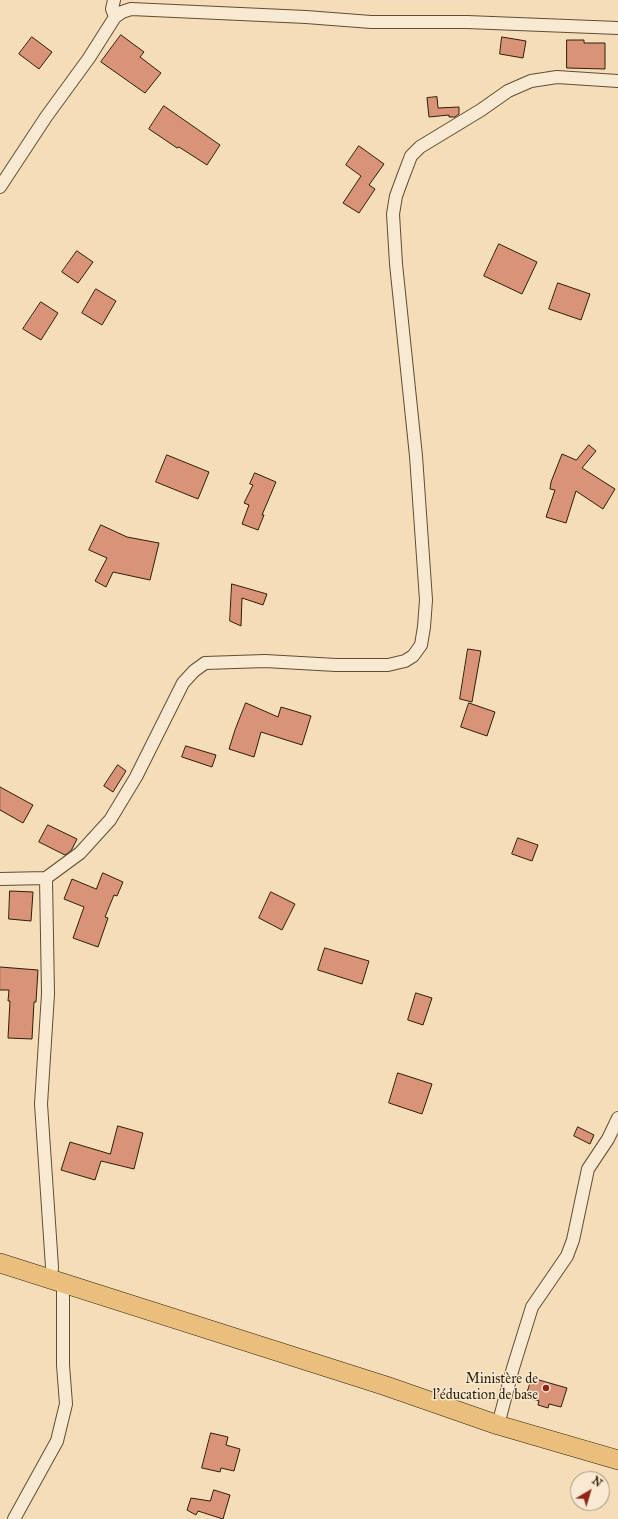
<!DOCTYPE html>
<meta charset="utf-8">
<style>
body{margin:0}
#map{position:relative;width:618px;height:1519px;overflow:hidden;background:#f5ddb9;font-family:"IM FELL Great Primer",serif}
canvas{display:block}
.north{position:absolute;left:570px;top:1471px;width:40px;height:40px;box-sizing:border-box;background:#f8e9d2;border:1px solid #a89880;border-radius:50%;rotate:38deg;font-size:11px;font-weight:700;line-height:16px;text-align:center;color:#2f1e06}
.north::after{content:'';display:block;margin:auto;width:14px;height:18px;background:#8f2418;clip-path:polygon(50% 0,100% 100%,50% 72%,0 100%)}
</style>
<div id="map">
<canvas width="618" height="1519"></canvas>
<div class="north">N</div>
</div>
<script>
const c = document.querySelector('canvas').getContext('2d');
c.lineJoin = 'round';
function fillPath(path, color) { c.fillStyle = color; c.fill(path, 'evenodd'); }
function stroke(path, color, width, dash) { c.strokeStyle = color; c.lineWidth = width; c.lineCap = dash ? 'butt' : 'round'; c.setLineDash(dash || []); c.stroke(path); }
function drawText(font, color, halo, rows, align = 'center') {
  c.font = font + ' "IM FELL Great Primer",serif'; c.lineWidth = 3; c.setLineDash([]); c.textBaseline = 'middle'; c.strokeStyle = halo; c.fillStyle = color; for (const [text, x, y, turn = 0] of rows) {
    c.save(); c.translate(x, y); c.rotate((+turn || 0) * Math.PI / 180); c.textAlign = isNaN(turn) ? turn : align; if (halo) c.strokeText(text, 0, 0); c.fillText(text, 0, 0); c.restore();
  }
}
const building = new Path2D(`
 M121 35 144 52 140 57 161 73 145 93 101 62Z
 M32 37 52 52 39 69 19 54Z
 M502 37 526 41 523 58 500 54Z
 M567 40H584V43H605V69L567 68Z
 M437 97 438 108 459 107V114L455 117H449V115L429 117 427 98Z
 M164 106 220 145 207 165 179 147 177 148 149 129Z
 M359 146 384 164 369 185 375 189 359 213 343 203 361 176 346 165Z
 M499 244 537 262 522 294 484 276Z
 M77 251 93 262 78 283 62 272Z
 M558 283 590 294 581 320 549 309Z
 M96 289 116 301 102 325 82 313Z
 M41 302 58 313 41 340 23 329Z
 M589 445 596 451 582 468 615 489 603 509 576 491 566 523 546 517 555 490 550 489 551 482 562 454 576 460Z
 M167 455 209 472 198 499 156 482Z
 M255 473 276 482 262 515H264L258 530 242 524 249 505 244 503 253 485 250 484Z
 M101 525 127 537 159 543 150 580 113 572 106 587 95 581 107 558 89 550Z
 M232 584 267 594 263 605 242 598 241 626 230 621Z
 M468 649 481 651 472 702 460 699Z
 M246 703 278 717 281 707 311 716 302 745 261 732 254 757 229 749 235 730Z
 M469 703 495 712 487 736 461 727Z
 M186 746 216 755 212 767 182 757Z
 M118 765 126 771 113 792 104 786Z
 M0 787 33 805 23 823 0 810Z
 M48 825 77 839 71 851 65 855 39 842Z
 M518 838 538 845 532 861 512 854Z
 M103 873 123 882 117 896 114 895 105 917 108 918 98 947 73 938 84 907 64 899 72 879 96 889Z
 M10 891 33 892 31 921 9 919Z
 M271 892 295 904 282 930 259 918Z
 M325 948 369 961 362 984 318 970Z
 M0 967 38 970 36 1002H34L32 1039 8 1038 10 1001H8L9 990H0Z
 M416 993 432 998 423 1025 408 1020Z
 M398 1073 432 1084 422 1114 389 1103Z
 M118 1126 143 1133 134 1169 101 1161 95 1180 61 1170 70 1142 110 1154Z
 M578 1127 594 1135 590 1144 574 1136Z
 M532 1378 567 1388 561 1407 549 1404 548 1408 538 1405 539 1401 526 1397Z
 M211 1433 228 1437 226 1445 240 1449 234 1471 221 1468 220 1472 202 1468Z
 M214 1490 230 1495 223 1519 198 1511 196 1515 187 1510 191 1498 210 1501Z`);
const minor = new Path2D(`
 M114 0 112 9 115 17
 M0 187 46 117 89 58 115 17 122 12 131 9 306 17 371 22H467L618 28
 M46 878 48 994 41 1104 52 1267 51 1279
 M0 879 46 878 80 853 110 820 136 777 183 683 194 671 205 663 265 661 336 665H388L405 661 413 656 421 645 424 627 426 600 416 456 396 264 393 214 396 196 403 177 411 156 420 147 481 110 508 91 531 81 557 77 618 81
 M498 1425 513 1368 532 1307 567 1256 573 1240 588 1169 608 1139 618 1118
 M14 1519 57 1441 66 1404 63 1365V1284`);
const primary = new Path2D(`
 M0 1263 386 1386 498 1425 618 1460`);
const markers = [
 [546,1388,4,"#8f2418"]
];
const poiNames = [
 ["Ministère de",538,1380],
 ["l'éducation de base",538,1396]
];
fillPath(building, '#d89379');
stroke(building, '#2f1e06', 1);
stroke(minor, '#604e33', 14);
stroke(primary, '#2f1e06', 20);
stroke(minor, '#f8e9d2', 12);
stroke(primary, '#eabe7c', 19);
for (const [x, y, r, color] of markers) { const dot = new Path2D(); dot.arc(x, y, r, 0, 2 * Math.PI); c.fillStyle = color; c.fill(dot); stroke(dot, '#f8e9d2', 1.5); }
drawText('14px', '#2f1e06', '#f8e9d2', poiNames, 'right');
</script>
